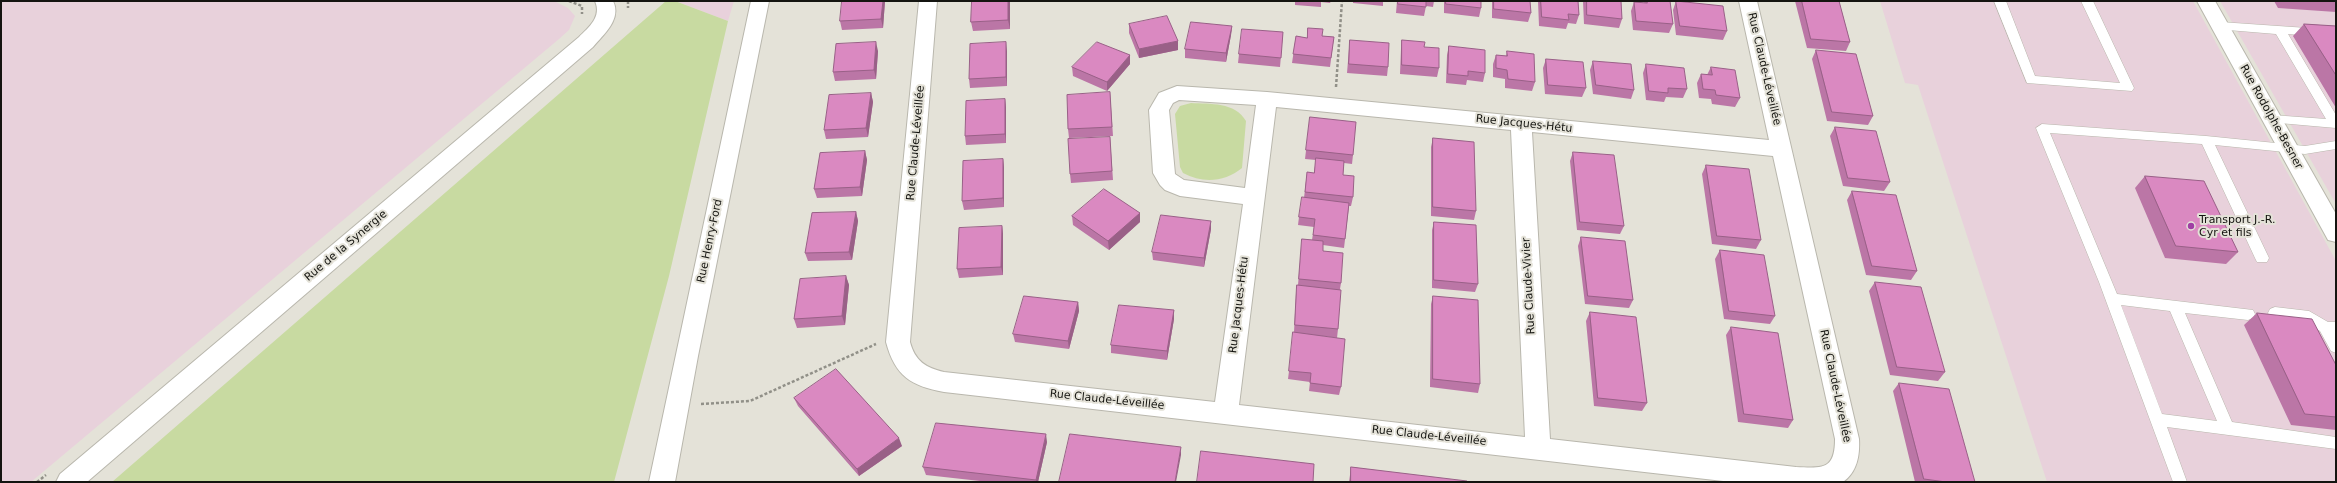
<!DOCTYPE html>
<meta charset="utf-8">
<style>
body{margin:0}
#map{position:relative;width:2337px;height:483px;overflow:hidden;background:#e4e2d8;font-family:"DejaVu Sans",sans-serif}
canvas{display:block}
.frame{position:absolute;inset:0;border:2px solid #141410;pointer-events:none}
</style>
<div id="map">
<canvas width="2337" height="483"></canvas>
<div class="frame"></div>
</div>
<script>
const c = document.querySelector('canvas').getContext('2d');
c.lineJoin = 'round';
function fillPath(path, color) { c.fillStyle = color; c.fill(path, 'evenodd'); }
function stroke(path, color, width, dash) { c.strokeStyle = color; c.lineWidth = width; c.lineCap = dash ? 'butt' : 'round'; c.setLineDash(dash || []); c.stroke(path); }
function drawText(font, color, halo, rows, align = 'center') {
  c.font = font + ' "DejaVu Sans",sans-serif'; c.lineWidth = 4; c.setLineDash([]); c.textBaseline = 'middle'; c.strokeStyle = halo; c.fillStyle = color; for (const [text, x, y, turn = 0] of rows) {
    c.save(); c.translate(x, y); c.rotate((+turn || 0) * Math.PI / 180); c.textAlign = isNaN(turn) ? turn : align; if (halo) c.strokeText(text, 0, 0); c.fillText(text, 0, 0); c.restore();
  }
}
const industrial = new Path2D(`
 M1 1H554L568 8 575 16 569 30 559 39 31 482H1Z
 M675 1H734L728 21Z
 M1880 1H2193L2336 261V482H2047L1918 85 1905 83Z
 M2220 1H2336V204Z`);
const green = new Path2D(`
 M666 1H675L728 21 669 276 614 482H112Z
 M1191 103C1210 104 1235 102 1246 121L1242 168C1225 182 1203 184 1183 173L1180 167 1175 114 1180 106Z`);
const path = new Path2D(`
 M569 1 582 6V14
 M628 1V8
 M1336 87 1342 1
 M701 404 750 401 876 344
 M37 482 46 475`);
const service = new Path2D(`
 M1994 1H2006L2035 76 2120 83 2081 1H2093L2134 88 2132 91 2027 83Z
 M2220 22 2336 30V38L2288 34 2336 115V128L2268 122 2266 119 2268 116 2272 115 2326 119 2276 34 2216 29 2214 26Z
 M2042 124 2206 136 2305 146 2336 141V149L2305 154 2215 145 2269 258 2267 262H2257L2255 258 2202 144 2050 133 2117 294 2253 310 2255 314 2253 318 2248 320 2185 313 2232 422 2336 437V449L2167 427 2187 482H2173L2099 282 2036 128ZM2121 305 2170 311 2217 421 2162 414Z
 M2275 307 2309 311 2328 322H2336V353L2331 351 2320 331 2306 322 2270 317 2268 313 2270 309Z`);
const minor = new Path2D(`
 M595 1H613C622 19 604 34 593 47L87 482H56L60 474 579 37C589 27 602 17 595 1Z
 M919 1H937L910 342C915 361 926 368 944 372L1215 402 1243 204 1180 196 1165 190 1160 185 1153 173 1149 110 1159 93 1177 86 1267 92 1769 140 1739 1H1757L1859 439C1860 456 1857 472 1843 482H1732L944 392C911 386 895 376 886 342ZM1179 100 1256 105 1245 188 1184 180 1175 174 1169 110 1173 103ZM1276 107 1511 130 1525 437 1239 405ZM1532 132 1773 156 1835 439C1835 470 1823 468 1796 467L1550 439Z
 M2197 1H2215L2336 214V242L2328 240Z`);
const tertiary = new Path2D(`
 M751 1H769L698 356 675 482H649Z`);
const wall = new Path2D(`
 M885 1 883 28 842 30 840 21Z
 M972 1H1010V29L973 31 971 22Z
 M1295 1H1331L1330 3 1321 2V7L1295 5Z
 M1353 1H1383V6L1353 3Z
 M1397 1H1434L1433 7 1426 6 1424 16 1396 13Z
 M1444 1H1481V8L1479 17 1444 13Z
 M1492 1H1530L1531 13 1528 22 1492 18Z
 M1538 1H1578L1579 15 1576 24 1568 23 1566 29 1539 26Z
 M1583 1H1621L1622 19 1619 28 1584 24Z
 M1645 1H1670L1673 24 1669 33 1633 30 1631 11 1634 2 1644 3Z
 M1676 1 1727 31 1723 40 1676 35 1673 10Z
 M1795 1H1839L1850 42 1846 51 1807 48Z
 M2274 1H2336V12L2278 8Z
 M1129 24 1178 41V50L1139 58 1129 33Z
 M2304 24 2336 26V108L2293 36Z
 M1232 26 1231 35 1226 62 1185 58V49Z
 M1283 32 1280 67 1238 63 1239 54Z
 M1296 36 1307 38 1322 36 1334 37 1330 67 1292 63Z
 M1350 40 1388 67 1387 76 1347 73 1349 49Z
 M1402 40 1424 47 1439 68 1437 77 1400 74 1401 49Z
 M1449 46 1485 73 1483 82 1467 80 1466 85 1446 83 1447 55Z
 M1816 50 1873 116 1868 125 1827 121 1812 59Z
 M878 51 876 79 835 81 833 72Z
 M1007 51V86L970 88 969 79Z
 M1507 51 1535 82 1532 91 1505 88V79L1493 77V64L1496 55 1506 56Z
 M1130 55V64L1107 91 1073 76 1072 67Z
 M1546 59 1586 88 1582 97 1545 94 1543 68Z
 M1593 61 1634 90 1631 99 1593 94 1590 70Z
 M1646 64 1687 89 1683 98 1666 97 1664 102 1646 100 1643 73Z
 M1711 67 1740 98 1735 107 1712 104 1711 99 1699 98 1697 83 1701 74 1707 75Z
 M1110 92 1113 136 1069 138 1068 129Z
 M871 93 873 102 868 137 826 139 824 130Z
 M1005 99 1006 108V143L966 145 965 136Z
 M1310 117 1353 155 1352 164 1344 163 1343 175 1353 197 1351 206H1349L1344 248 1323 245V251L1341 283 1340 289 1338 329 1337 338 1323 336 1341 387 1339 395 1309 391 1310 382 1288 379 1294 332 1296 294 1297 285H1298L1302 239 1312 240 1314 227 1298 225 1299 217 1304 198 1307 172 1314 173 1316 160 1305 159Z
 M1835 127 1890 182 1884 191 1843 186 1830 136Z
 M1110 137 1113 180 1071 183 1070 174Z
 M1433 138 1476 211 1474 220 1431 216V147Z
 M865 151 867 160 862 196 817 198 814 189Z
 M1573 152 1624 226 1620 234 1577 230 1570 161Z
 M1003 159 1004 168V207L964 210 962 201Z
 M1706 165 1761 240 1756 249 1712 244 1702 174Z
 M2145 176 2238 252 2226 264 2165 258 2135 188Z
 M1852 191 1917 271 1911 280 1866 275 1847 200Z
 M856 212 858 221 852 260 808 261 805 253Z
 M1140 213V222L1109 250 1073 225 1072 216Z
 M1211 221V229L1204 267 1153 260 1152 252Z
 M1434 222 1478 284 1475 292 1432 288V230Z
 M1002 226 1003 234V275L959 278 957 269Z
 M1581 237 1633 300 1629 308 1585 304 1578 246Z
 M1720 250 1775 316 1770 324 1724 319 1715 259Z
 M846 276 849 285 845 325 797 328 794 319Z
 M1875 282 1945 372 1938 381 1890 375 1869 291Z
 M1433 296 1480 384 1478 393 1430 387 1431 304Z
 M1078 302 1079 311 1069 349 1015 342 1013 334Z
 M1174 310V319L1167 360 1111 353V345Z
 M1590 312 1647 403 1642 411 1594 406 1586 321Z
 M2257 313 2336 365V430L2291 425 2244 325Z
 M1731 327 1793 420 1788 428 1738 422 1726 335Z
 M1899 383 1975 482H1915L1893 391Z
 M794 398 902 446 859 476 798 406Z
 M1047 442 1038 482H989L926 475 923 467Z
 M1351 467 1467 482H1349L1350 475Z`);
const shadedWall = new Path2D(`
 M883 1H885L883 28 881 19Z
 M1008 1H1010V29L1008 20Z
 M1232 26 1231 35 1226 62V53Z
 M1178 41V50L1139 58V49Z
 M876 42 878 51 876 79 874 70Z
 M1006 42 1007 51V86L1006 77Z
 M1130 55V64L1107 91V82Z
 M871 93 873 102 868 137 866 128Z
 M1005 99 1006 108V143L1005 134Z
 M865 151 867 160 862 196 860 187Z
 M1003 159 1004 168V207L1003 198Z
 M856 212 858 221 852 260 849 252Z
 M1140 213V222L1109 250 1108 241Z
 M1211 221V229L1204 267V258Z
 M1002 226 1003 234V275L1001 267Z
 M846 276 849 285 845 325 842 316Z
 M1078 302 1079 311 1069 349 1068 341Z
 M1174 310V319L1167 360V351Z
 M1046 434 1047 442 1038 482H1036V480Z
 M899 438 902 446 859 476 857 469Z
 M1181 447V455L1176 482H1175Z`);
const building = new Path2D(`
 M842 1H883L881 19 840 21Z
 M972 1H1008V20L971 22Z
 M1398 1H1426V7L1398 4Z
 M1446 1H1481V8L1446 4Z
 M1494 1H1530L1531 13 1494 9Z
 M1541 1H1578L1579 15 1568 14 1569 20 1542 17Z
 M1587 1H1621L1622 19 1587 15Z
 M1647 1H1670L1673 24 1636 21 1634 2 1647 3Z
 M1676 1 1723 6 1727 31 1680 26Z
 M1802 1H1839L1850 42 1811 39Z
 M1167 16 1178 41 1139 49 1129 24Z
 M1191 22 1232 26 1226 53 1185 49Z
 M2304 24 2336 26V75Z
 M1308 28 1323 29 1322 36 1334 37 1331 58 1293 54 1296 36 1307 38Z
 M1242 29 1283 32 1281 58 1239 54Z
 M1350 40 1389 43 1388 67 1349 64Z
 M1402 40 1425 42 1424 47 1439 48V68L1402 65Z
 M876 42 874 70 833 72 836 44Z
 M1006 42V77L969 79 970 44Z
 M1097 42 1130 55 1107 82 1072 67Z
 M1449 46 1485 50V73L1468 71V76L1448 74Z
 M1816 50 1856 54 1873 116 1832 112Z
 M1507 51 1534 54 1535 82 1508 79 1507 70 1496 68V55L1507 56Z
 M1546 59 1583 62 1586 88 1548 85Z
 M1593 61 1631 64 1634 90 1596 85Z
 M1646 64 1684 68 1687 89 1668 88V93L1649 91Z
 M1711 67 1735 70 1740 98 1716 95 1715 90 1703 89 1701 74 1712 75Z
 M1110 92 1112 127 1068 129 1067 95Z
 M871 93 866 128 824 130 829 95Z
 M1005 99V134L965 136 966 101Z
 M1310 117 1356 122 1353 155 1306 150Z
 M1835 127 1876 131 1890 182 1848 178Z
 M1110 137 1112 171 1070 174 1068 139Z
 M1433 138 1474 142 1476 211 1433 207Z
 M865 151 860 187 814 189 820 153Z
 M1573 152 1614 155 1624 226 1580 222Z
 M1316 158 1344 161 1343 175 1354 176 1353 197 1305 192 1307 172 1314 173Z
 M1003 159V198L962 201 963 161Z
 M1706 165 1749 169 1761 240 1717 236Z
 M2145 176 2204 181 2238 252 2176 246Z
 M1104 189 1140 213 1108 241 1072 216Z
 M1852 191 1896 195 1917 271 1872 266Z
 M1302 197 1349 203 1345 239 1313 235 1315 219 1299 217Z
 M856 212 849 252 805 253 812 213Z
 M1161 215 1211 221 1204 258 1152 252Z
 M1434 222 1476 225 1478 284 1434 280Z
 M1002 226 1001 267 957 269 959 228Z
 M1581 237 1625 241 1633 300 1588 296Z
 M1302 239 1323 241V251L1343 253 1341 283 1299 279Z
 M1720 250 1764 255 1775 316 1729 311Z
 M846 276 842 316 794 319 800 279Z
 M1875 282 1921 287 1945 372 1897 367Z
 M1297 285 1341 290 1338 329 1295 325Z
 M1024 296 1078 302 1068 341 1013 334Z
 M1433 296 1478 300 1480 384 1433 379Z
 M1119 305 1174 310 1167 351 1111 345Z
 M1590 312 1636 317 1647 403 1598 398Z
 M2257 313 2312 319 2336 365V417L2305 414Z
 M1731 327 1778 333 1793 420 1744 414Z
 M1293 332 1345 339 1341 387 1310 383 1311 373 1289 371Z
 M836 369 899 438 857 469 794 398Z
 M1899 383 1949 389 1975 482H1946L1924 479Z
 M936 423 1046 434 1036 480 923 467Z
 M1070 434 1181 447 1175 482H1059Z
 M1201 451 1314 464 1313 482H1197Z
 M1351 467 1467 481V482H1351Z`);
const markers = [
 [2191,226,4,"#a03ea4"]
];
const streetNames = [
 ["Rue Claude-Léveillée",1764,69,77],
 ["Rue Rodolphe-Besner",2271,117,61],
 ["Rue Jacques-Hétu",1524,124,6],
 ["Rue Claude-Léveillée",916,143,-85],
 ["Rue Henry-Ford",710,241,-78],
 ["Rue de la Synergie",346,246,-40],
 ["Rue Claude-Vivier",1529,286,-93],
 ["Rue Jacques-Hétu",1239,305,-83],
 ["Rue Claude-Léveillée",1835,386,78],
 ["Rue Claude-Léveillée",1107,400,6],
 ["Rue Claude-Léveillée",1429,436,6]
];
const poiNames = [
 ["Transport J.-R.",2199,220],
 ["Cyr et fils",2199,233]
];
fillPath(industrial, '#e8d1db');
fillPath(green, '#c8daa1');
stroke(service, '#b9b7ad', 1);
stroke(minor, '#b9b7ad', 2);
stroke(tertiary, '#b9b7ad', 2);
stroke(path, '#919088', 2.5, [3, 2]);
fillPath(service, '#fff');
fillPath(minor, '#fff');
fillPath(tertiary, '#fff');
fillPath(wall, '#bb76a6');
fillPath(shadedWall, '#996087');
fillPath(building, '#da89c1');
stroke(building, '#996087', 1);
for (const [x, y, r, color] of markers) { const dot = new Path2D(); dot.arc(x, y, r, 0, 2 * Math.PI); c.fillStyle = color; c.fill(dot); stroke(dot, '#e4e2d8', 1.5); }
drawText('11px', '#141410', '#e4e2d8', streetNames);
drawText('11px', '#141410', '#e4e2d8', poiNames, 'left');
</script>
